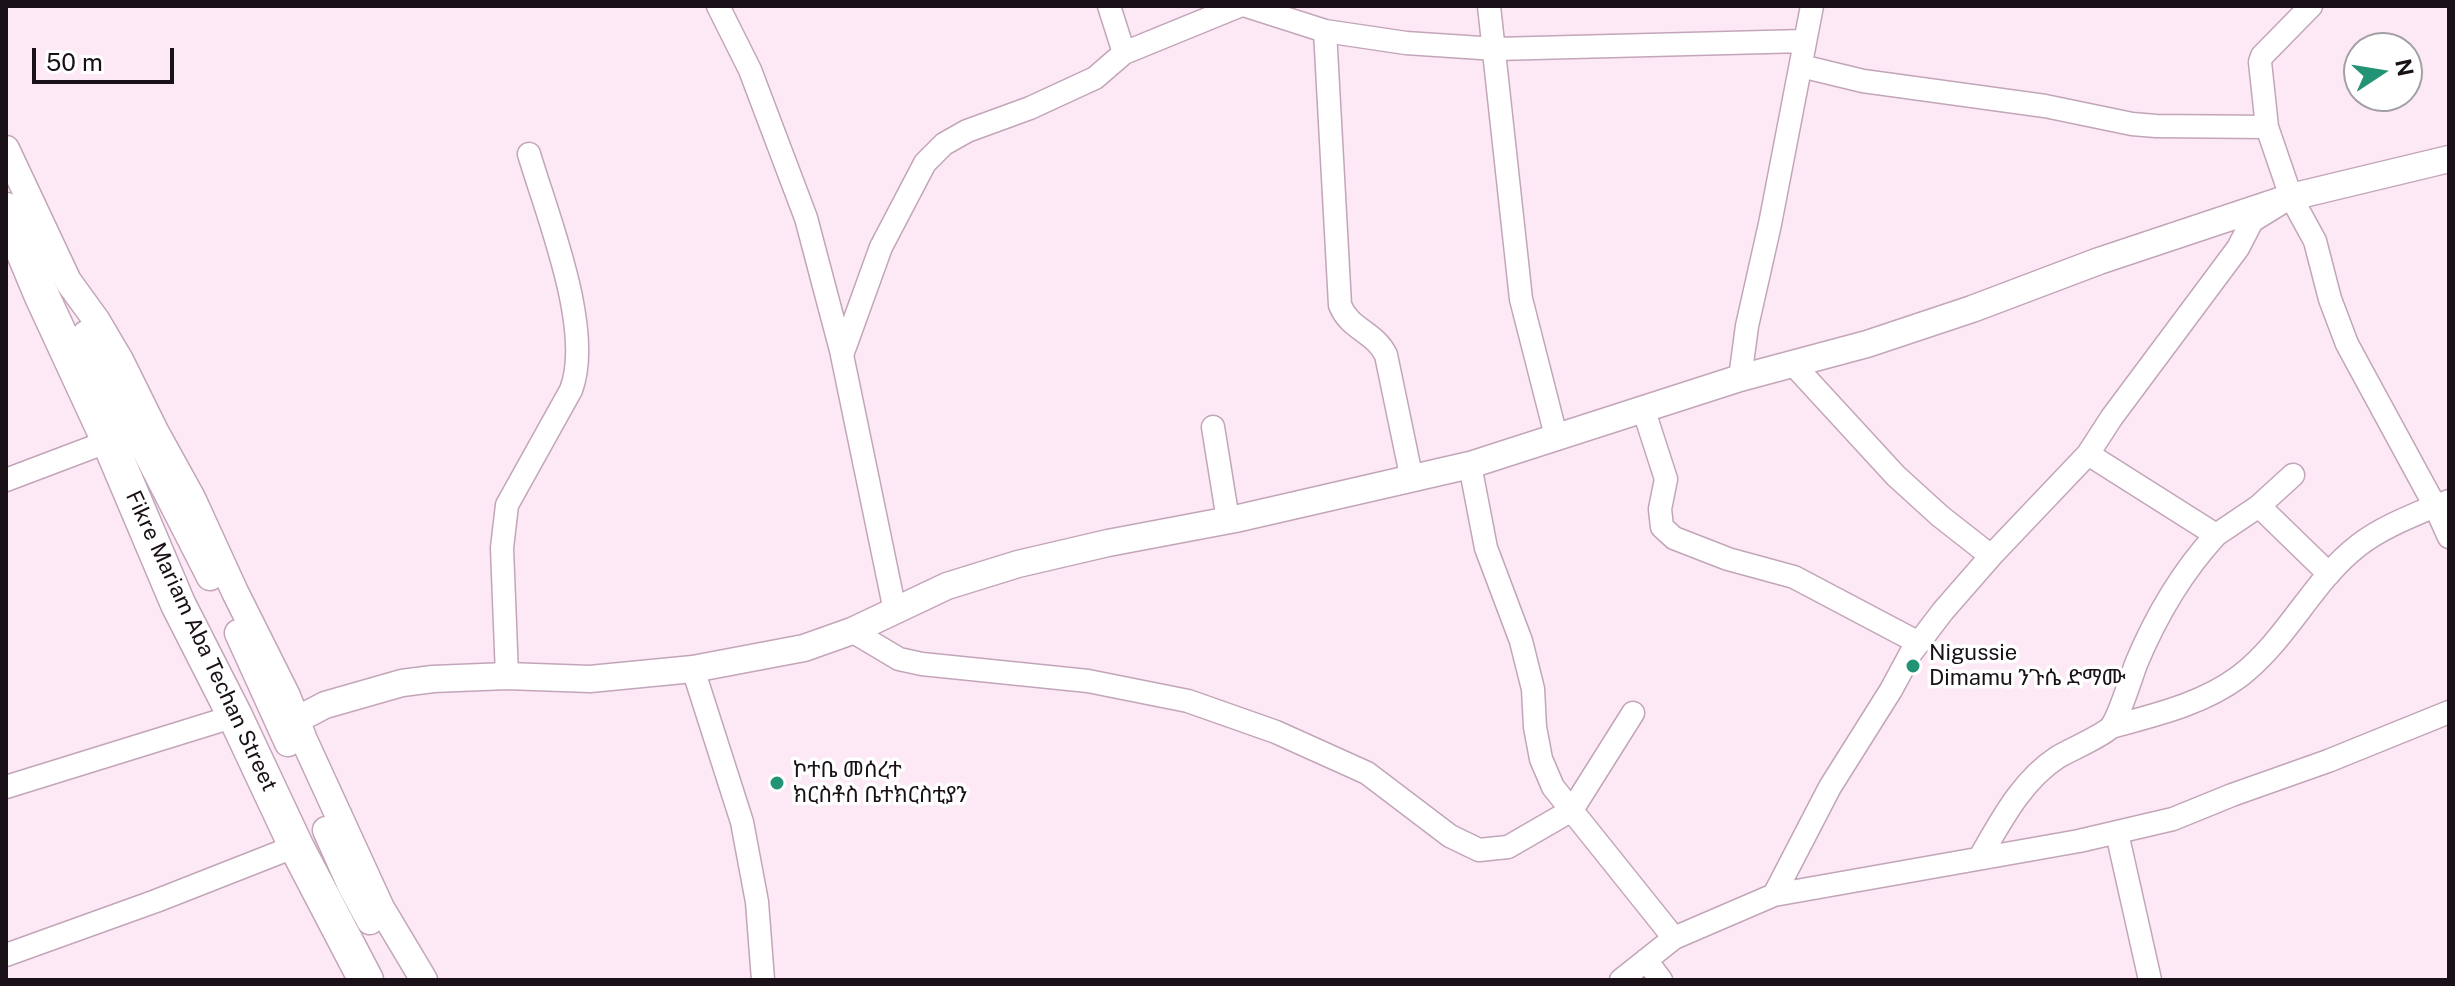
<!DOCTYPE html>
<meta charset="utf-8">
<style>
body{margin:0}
#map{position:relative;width:2455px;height:986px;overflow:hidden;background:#fce9f5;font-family:"Public Sans",sans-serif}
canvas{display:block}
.frame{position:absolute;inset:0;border:8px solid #1a1017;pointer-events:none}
.north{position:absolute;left:2343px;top:32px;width:80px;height:80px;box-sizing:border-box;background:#fff;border:2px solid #a39fa2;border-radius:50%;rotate:78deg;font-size:22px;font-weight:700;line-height:32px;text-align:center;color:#1a1017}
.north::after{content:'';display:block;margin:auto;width:28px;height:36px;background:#239375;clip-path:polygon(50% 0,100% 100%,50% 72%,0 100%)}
.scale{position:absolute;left:32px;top:48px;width:142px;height:36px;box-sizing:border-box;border:4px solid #1a1017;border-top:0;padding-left:10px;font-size:24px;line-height:28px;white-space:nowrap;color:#1a1017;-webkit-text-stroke:6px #fff;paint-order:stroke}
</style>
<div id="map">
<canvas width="2455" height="986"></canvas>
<div class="frame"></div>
<div class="north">N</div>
<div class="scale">50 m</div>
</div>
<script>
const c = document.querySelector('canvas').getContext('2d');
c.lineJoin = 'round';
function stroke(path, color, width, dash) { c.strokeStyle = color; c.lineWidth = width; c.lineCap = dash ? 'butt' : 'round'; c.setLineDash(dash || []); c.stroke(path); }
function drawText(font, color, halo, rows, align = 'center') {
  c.font = font + ' "Public Sans","Noto Sans Ethiopic",sans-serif'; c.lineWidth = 7; c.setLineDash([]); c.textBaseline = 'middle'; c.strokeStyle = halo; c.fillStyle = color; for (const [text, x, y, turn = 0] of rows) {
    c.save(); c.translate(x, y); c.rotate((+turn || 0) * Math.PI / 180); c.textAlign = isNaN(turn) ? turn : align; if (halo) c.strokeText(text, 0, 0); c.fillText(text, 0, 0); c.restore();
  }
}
const minor = new Path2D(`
 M718 6 750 70 806 218 842 354
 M1247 6 1325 31 1406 43 1496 49 1804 41
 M1489 6 1521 299 1556 436
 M1325 31 1340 305C1349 329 1375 332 1386 355L1412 480
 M1124 53 1239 6
 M2267 127 2260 62 2262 56 2311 6
 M1792 363 1896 476 1940 516 1991 556
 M1740 378 1747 326 1770 224 1812 6
 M1643 408 1666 479 1660 509 1662 527 1674 538 1728 559 1794 577 1919 643
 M1213 427 1228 520
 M2088 454 2216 535 2259 506
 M1470 465 1486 548 1521 641 1533 689 1535 727 1541 759 1553 787 1674 938
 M2293 475 2259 506 2329 574
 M6 480 109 441
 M2449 501 2435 506 2449 537
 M895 611 842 355 881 247 925 163 944 144 967 131 1030 108 1095 78 1124 53 1109 6
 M852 631 899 659 922 664 1088 681 1188 701 1276 732 1367 773 1450 836 1479 850 1508 847 1572 810 1633 713
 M693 669 742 822 757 902 763 980
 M507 676 502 548 507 505 571 390C594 330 547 215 529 154
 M2111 727C2155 715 2203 704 2240 676 2288 639 2312 581 2359 545 2381 528 2409 517 2435 506L2347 344 2330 299 2315 241 2291 197
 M6 787 235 716
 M2117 833 2150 980
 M1980 857C2001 821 2022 780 2058 757 2070 750 2104 735 2111 727 2119 717 2131 678 2136 664 2156 616 2181 573 2216 535
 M1774 895 1830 787 1891 690 1911 653 1943 611 1991 556 2088 454 2112 417 2238 248 2252 221 2291 197 2267 127 2156 126 2132 124 2045 106 1863 81 1801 66
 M6 955 156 901 296 846
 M1646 960 1661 980
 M1621 980 1674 938 1774 895 2079 841 2173 819 2232 795 2328 761 2449 712`);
const tertiary = new Path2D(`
 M6 149 68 281 97 321 120 360 155 431 192 498 235 592 287 696 304 740 381 908 424 980
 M86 334 210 577
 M238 633 288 743
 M281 728 325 705 402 683 433 679 507 676 590 679 693 669 804 648 852 631 947 586 1018 564 1108 543 1235 519 1470 465 1740 378 1867 344 1972 309 2099 261 2291 197 2449 159
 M326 830 351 886 370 921`);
const primary = new Path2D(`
 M6 210 41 294 109 441 178 604 235 716 296 846 366 980`);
const markers = [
 [1913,666,8,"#239375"],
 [777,783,8,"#239375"]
];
const streetNames = [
 ["Fikre Mariam Aba Techan Street",201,641,65]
];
const poiNames = [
 ["Nigussie",1929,653],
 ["Dimamu ንጉሴ ድማሙ",1929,678],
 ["ኮተቤ መሰረተ",793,770],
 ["ክርስቶስ ቤተክርስቲያን",793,795]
];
stroke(minor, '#c3a5b9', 25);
stroke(tertiary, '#c3a5b9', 29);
stroke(primary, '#c3a5b9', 37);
stroke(minor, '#fff', 22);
stroke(tertiary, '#fff', 26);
stroke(primary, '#fff', 34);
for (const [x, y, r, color] of markers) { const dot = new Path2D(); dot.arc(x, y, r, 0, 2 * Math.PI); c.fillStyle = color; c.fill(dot); stroke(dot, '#fff', 3); }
drawText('22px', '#1a1017', '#fff', streetNames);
drawText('22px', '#1a1017', '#fff', poiNames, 'left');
</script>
